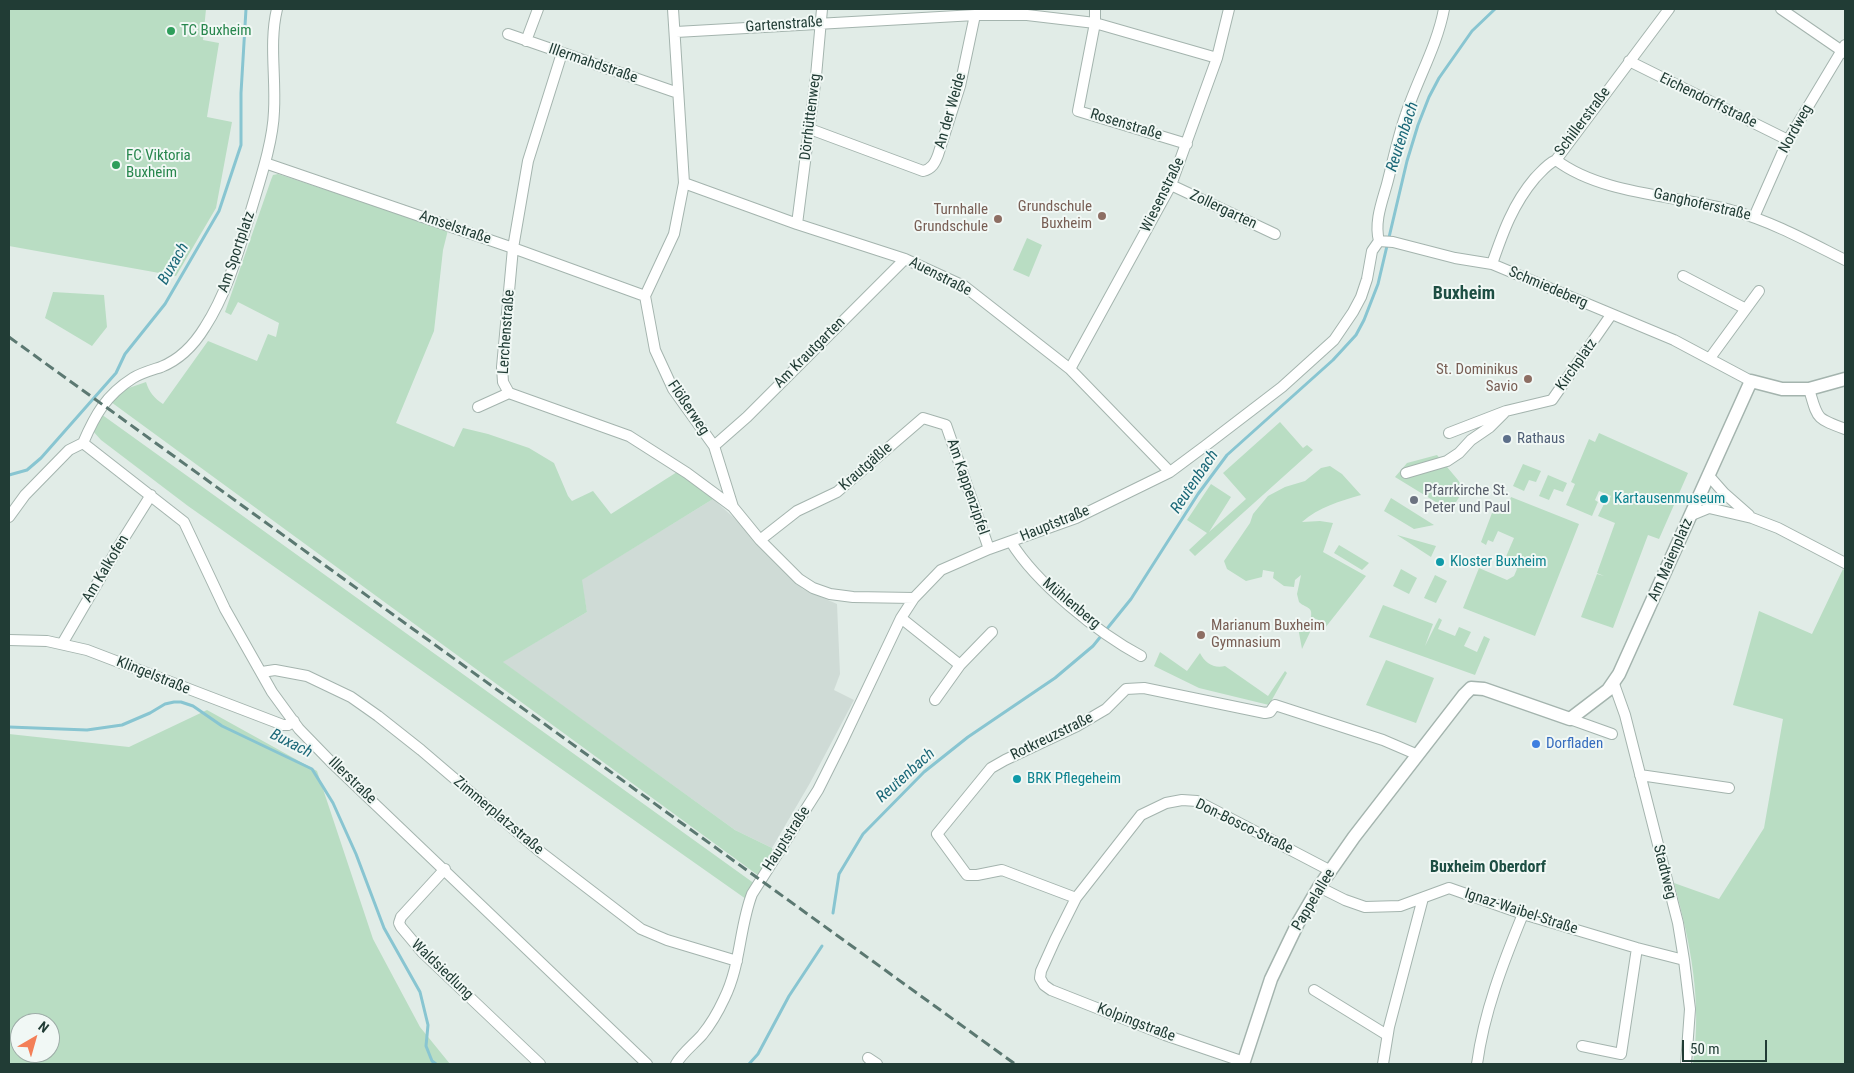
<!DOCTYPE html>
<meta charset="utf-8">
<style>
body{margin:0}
#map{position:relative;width:1854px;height:1073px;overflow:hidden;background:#e1ece7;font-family:"Roboto Condensed",sans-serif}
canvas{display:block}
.frame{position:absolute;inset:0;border:10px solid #213c35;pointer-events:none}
.north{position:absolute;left:10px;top:1013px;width:50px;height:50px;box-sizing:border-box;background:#f1f8f5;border:1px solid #9eada8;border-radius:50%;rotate:38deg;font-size:14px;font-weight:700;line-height:20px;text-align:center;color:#213c35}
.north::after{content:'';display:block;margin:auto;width:18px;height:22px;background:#f37f57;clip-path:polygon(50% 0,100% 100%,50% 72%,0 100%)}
.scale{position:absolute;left:1682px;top:1040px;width:85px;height:22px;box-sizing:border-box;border:2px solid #213c35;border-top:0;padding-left:6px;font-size:15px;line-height:18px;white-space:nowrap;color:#213c35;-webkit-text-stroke:4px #f1f8f5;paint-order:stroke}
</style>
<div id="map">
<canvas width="1854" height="1073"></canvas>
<div class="frame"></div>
<div class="north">N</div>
<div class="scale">50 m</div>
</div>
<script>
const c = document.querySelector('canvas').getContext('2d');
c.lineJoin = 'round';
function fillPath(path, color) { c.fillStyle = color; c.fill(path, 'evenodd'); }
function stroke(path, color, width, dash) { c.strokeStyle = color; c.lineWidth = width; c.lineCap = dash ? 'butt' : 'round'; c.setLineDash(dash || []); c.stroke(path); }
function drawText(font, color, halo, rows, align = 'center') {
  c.font = font + ' "Roboto Condensed",sans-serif'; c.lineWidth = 4; c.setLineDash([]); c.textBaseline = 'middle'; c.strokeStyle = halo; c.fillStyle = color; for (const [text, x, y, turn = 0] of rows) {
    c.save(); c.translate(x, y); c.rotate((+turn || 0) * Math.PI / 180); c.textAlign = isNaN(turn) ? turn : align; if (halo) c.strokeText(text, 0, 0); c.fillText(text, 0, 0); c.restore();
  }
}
const built = new Path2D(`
 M713 499 742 525 759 547 803 589 837 604 840 674 834 690 854 700 810 783 772 848 735 830 502 662 587 612 581 580Z`);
const green = new Path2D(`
 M9 9H206L203 40 219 43 207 117 232 122 216 208 176 276 9 246Z
 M278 174 448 230 443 250 434 331 396 423 454 447 463 428 488 434 529 448 554 463 568 496 572 501 593 491 611 514 677 472 713 499 582 580 587 612 503 662 735 830 772 848 773 852 759 876 111 402 123 390 146 382C149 392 154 398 163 404L208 341 257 361 268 334 276 337 279 323 238 302 231 315 225 312 271 180 273 175Z
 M1027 238 1042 245 1029 277 1013 270Z
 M53 292 104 295 107 327 92 346 45 318Z
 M101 414 755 884 746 899 188 506 101 440 92 430Z
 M1280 422 1303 448 1307 445 1313 450 1195 556 1189 550 1207 533 1187 520 1211 484 1231 497 1209 532 1246 499 1223 473Z
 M1599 433 1688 473 1659 539 1648 535 1613 628 1581 617 1597 574 1604 576 1597 573 1615 523 1598 516 1604 504 1607 505 1611 496 1599 491 1595 500 1598 502 1592 516 1566 505 1575 484 1571 482 1589 439 1595 442Z
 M1437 455 1458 480 1464 490 1448 514 1444 507 1395 477 1407 463Z
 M1523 464 1541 471 1536 482 1529 480 1524 491 1513 486Z
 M1330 466 1342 474 1361 495C1340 501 1319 507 1302 522L1320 521 1333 523 1323 552 1366 576 1325 628 1320 627 1321 621 1311 617C1313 606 1305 608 1299 602L1297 594 1301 575 1295 580 1294 587 1284 586 1273 578 1274 572 1263 570 1262 577 1246 581 1227 569 1224 561 1250 523 1253 514 1268 496 1285 487 1305 481 1321 468Z
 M1548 475 1567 483 1563 492 1554 489 1549 500 1539 496Z
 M1511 497 1579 524 1535 636 1463 608 1479 568 1507 580 1514 576 1517 569 1514 563 1505 559 1514 538 1498 531 1493 542 1488 540 1486 545 1481 542 1495 505 1506 510Z
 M1391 498 1434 525 1414 529 1384 511Z
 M1397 535 1436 546 1431 557Z
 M1339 545 1369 563 1362 570 1334 553Z
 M1401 569 1417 578 1409 594 1393 586Z
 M1843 569 1845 571V1064H1693C1702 1000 1691 946 1674 883L1719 899 1764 828 1783 719 1733 705 1759 611 1812 634Z
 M1435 575 1447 581 1436 603 1424 598Z
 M1383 605 1433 624 1425 646 1439 618 1442 620 1438 629 1455 636 1459 627 1471 632 1464 646 1477 652 1484 636 1490 639 1475 675 1369 637Z
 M1297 622 1311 630 1302 649Z
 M1160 652 1187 671 1200 653C1205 663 1214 669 1225 666L1268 696 1285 671 1287 673 1269 705 1199 688 1154 666Z
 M1386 660 1434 678 1416 723 1366 705Z
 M207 710 317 771 373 939 420 1027 450 1064H9V734L129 747ZM20 1023H50V1053H20Z`);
const stream = new Path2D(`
 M9 475 27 470 41 458 116 373 125 354 165 304 219 211 241 145V93L246 9
 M9 727 87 730 122 725 150 713 165 704 174 702H181L193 706 222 726 312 769 333 803 356 854 384 928 420 992 428 1025 426 1046 432 1061 436 1064
 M833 913 839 874 863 834 924 772 968 737 1055 678 1093 646 1131 599 1198 494 1227 455 1333 360 1356 335 1364 320 1378 284 1407 161 1418 125 1429 97 1439 78 1472 31 1495 9
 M749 1064 758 1054 789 996 822 946`);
const minor = new Path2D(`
 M673 9 684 183 674 234 645 296 655 350 673 389 714 446 733 507 760 540 799 579 813 588 830 594 853 597 914 598
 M1095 9V23L1078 111 1187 144
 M1781 9 1845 53
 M676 32 975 15H1027L1095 23 1217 58
 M508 34 678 93
 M526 41 538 9
 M562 53 528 161 513 248 502 367 503 382 509 393 629 436 687 473 733 507
 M1629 61 1788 140
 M810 129 923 171C932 169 935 163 938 155L960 86 975 15
 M1556 160C1602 195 1677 195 1734 211 1773 222 1809 242 1845 260
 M265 163 513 248 645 296
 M684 183 797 224 905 259 964 286 1070 369 1170 472
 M1171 185 1275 234
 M1754 217 1788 140 1845 45
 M797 224 816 76 822 9
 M1379 241 1393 242 1455 258 1492 264 1674 340 1751 381
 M1492 264C1503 232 1513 204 1535 178 1542 171 1547 164 1556 160L1669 9
 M1683 276 1746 309
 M1710 358 1759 291
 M1070 369 1171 185 1217 58 1229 9
 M1809 389C1818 419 1815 418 1845 429
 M478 407 509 393
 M1449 433 1506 411 1552 400 1611 315
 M83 443 184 522 225 609 272 692 299 729 333 764 647 1064
 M714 446 747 417 905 259
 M1406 473 1447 461 1459 453 1471 440 1490 427 1504 413
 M1709 476 1724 493 1749 515
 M1692 515 1709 508 1752 518 1778 528 1845 563
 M9 517 25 495 69 450 83 443C95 415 106 395 133 378 141 373 152 370 161 367 181 359 194 345 205 327 227 293 238 253 250 214 259 183 273 143 274 111 276 77 269 42 277 9
 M760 540 797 511 837 492 923 418 946 425 989 549
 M1011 542C1036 583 1098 633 1141 656
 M901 618 960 665
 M9 640 47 641 87 650 283 725H288L294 721
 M62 644 119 546 151 495
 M262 672 275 670 307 676 351 697 378 716 421 750 538 850 641 929 667 940 737 961
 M1614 684 1625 715 1678 923 1684 960 1690 1009 1686 1064
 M935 700 960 665 992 632
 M1570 719 1612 734
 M1640 775 1729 788
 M445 869 401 917 399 923 401 927 422 952 540 1064
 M1319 887 1345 900 1365 907 1400 906 1449 888 1523 914 1637 948 1684 960
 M1076 898 1002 870 977 875H967L937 834 991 768 1005 760 1077 726 1106 709 1126 689 1144 688 1265 713 1270 712 1275 705 1383 740 1418 755
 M1314 990 1387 1035
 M1582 1046 1621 1054 1637 948
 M868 1058 877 1064
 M1244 1062 1165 1035 1051 990 1044 985 1040 978 1041 971 1055 940 1076 898 1141 815 1166 803 1182 800 1197 801 1331 871
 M676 1064C682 1053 693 1045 702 1035 711 1024 718 1012 724 999 741 965 739 928 752 894L818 790 842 742 901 618 914 598 941 570 989 549 1076 518 1170 472 1205 446 1282 387 1334 340 1353 312 1361 297 1367 279 1372 251 1379 241C1374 222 1382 202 1387 184 1393 161 1398 136 1406 114 1418 78 1437 46 1444 9
 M1383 1064 1389 1027 1423 898
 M1477 1064C1484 1012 1503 963 1523 914`);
const tertiary = new Path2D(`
 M1243 1064 1271 979 1298 923 1319 887 1354 837 1464 695 1471 688 1484 689 1570 719 1608 690 1619 674 1751 381 1782 389H1809L1845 379`);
const rail = new Path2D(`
 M9 337 1015 1064`);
const markers = [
 [171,31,5,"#2e9e5b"],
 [116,165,5,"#2e9e5b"],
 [1102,216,5,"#8d6e63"],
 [998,219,5,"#8d6e63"],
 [1528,379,5,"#8d6e63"],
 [1507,439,5,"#5c6f8a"],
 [1604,499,5,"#0f9aa8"],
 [1414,500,5,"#6b7280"],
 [1440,562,5,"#0f9aa8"],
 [1201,635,5,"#8d6e63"],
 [1536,744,5,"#3f7fe0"],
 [1017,779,5,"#0f9aa8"]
];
const streetNames = [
 ["Gartenstraße",784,25,-4],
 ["Illermahdstraße",593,64,19],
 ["Eichendorffstraße",1708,101,26],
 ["An der Weide",951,111,-74],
 ["Dörrhüttenweg",811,117,-83],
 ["Schillerstraße",1583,122,-53],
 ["Rosenstraße",1126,125,17],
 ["Nordweg",1796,129,-61],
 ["Wiesenstraße",1163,195,-64],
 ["Ganghoferstraße",1702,205,13],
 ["Zollergarten",1223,210,25],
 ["Amselstraße",455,228,19],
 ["Am Sportplatz",237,252,-71],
 ["Auenstraße",940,277,27],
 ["Schmiedeberg",1548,288,23],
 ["Lerchenstraße",507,332,-86],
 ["Am Krautgarten",810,353,-45],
 ["Kirchplatz",1577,365,-55],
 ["Flößerweg",688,408,56],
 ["Krautgäßle",866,467,-41],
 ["Am Kappenzipfel",967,487,71],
 ["Hauptstraße",1055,524,-22],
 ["Am Maienplatz",1671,560,-66],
 ["Am Kalkofen",106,569,-59],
 ["Mühlenberg",1071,604,40],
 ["Klingelstraße",153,676,22],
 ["Rotkreuzstraße",1052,737,-26],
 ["Illerstraße",352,781,44],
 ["Zimmerplatzstraße",498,816,40],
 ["Don-Bosco-Straße",1244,827,26],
 ["Hauptstraße",787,839,-57],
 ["Stadtweg",1664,872,76],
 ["Pappelallee",1314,900,-59],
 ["Ignaz-Waibel-Straße",1521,912,18],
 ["Waldsiedlung",442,970,44],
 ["Kolpingstraße",1136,1023,21]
];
const leisureNames = [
 ["TC Buxheim",181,31],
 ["FC Viktoria",126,156],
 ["Buxheim",126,173]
];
const educationNames = [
 ["Grundschule",1092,207],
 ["Buxheim",1092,224],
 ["Turnhalle",988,210],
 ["Grundschule",988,227],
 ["St. Dominikus",1518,370],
 ["Savio",1518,387],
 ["Marianum Buxheim",1211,626,"left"],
 ["Gymnasium",1211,643,"left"]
];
const serviceNames = [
 ["Rathaus",1517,439]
];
const worshipNames = [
 ["Pfarrkirche St.",1424,491],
 ["Peter und Paul",1424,508]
];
const cultureNames = [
 ["Kartausenmuseum",1614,499],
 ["Kloster Buxheim",1450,562],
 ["BRK Pflegeheim",1027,779]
];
const shopNames = [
 ["Dorfladen",1546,744]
];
const waterNames = [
 ["Reutenbach",1403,137,-72],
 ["Buxach",174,264,-60],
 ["Reutenbach",1195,482,-56],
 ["Buxach",291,744,27],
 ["Reutenbach",906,776,-42]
];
const neighbourhoodNames = [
 ["Buxheim Oberdorf",1488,868]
];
const quarterNames = [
 ["Buxheim",1464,294]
];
fillPath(built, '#cfdbd6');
fillPath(green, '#b9ddc3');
stroke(stream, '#88c5d1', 3);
stroke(minor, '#a4b4ae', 12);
stroke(tertiary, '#a4b4ae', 15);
stroke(minor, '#fff', 10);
stroke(tertiary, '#fff', 12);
stroke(rail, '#5b7871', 3, [10, 5]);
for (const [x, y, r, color] of markers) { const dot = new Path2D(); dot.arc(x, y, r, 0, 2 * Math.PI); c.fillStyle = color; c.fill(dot); stroke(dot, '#f1f8f5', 2); }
drawText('15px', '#213c35', '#f1f8f5', streetNames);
drawText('15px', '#27864d', '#f1f8f5', leisureNames, 'left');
drawText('15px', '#785e54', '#f1f8f5', educationNames, 'right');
drawText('15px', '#4e5e75', '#f1f8f5', serviceNames, 'left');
drawText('15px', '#5b616d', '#f1f8f5', worshipNames, 'left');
drawText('15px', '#0d838f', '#f1f8f5', cultureNames, 'left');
drawText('15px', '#366cbe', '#f1f8f5', shopNames, 'left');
drawText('italic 16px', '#1b6878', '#f1f8f5', waterNames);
drawText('bold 16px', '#1d4e43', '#f1f8f5', neighbourhoodNames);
drawText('bold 18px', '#1d4e43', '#f1f8f5', quarterNames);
</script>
